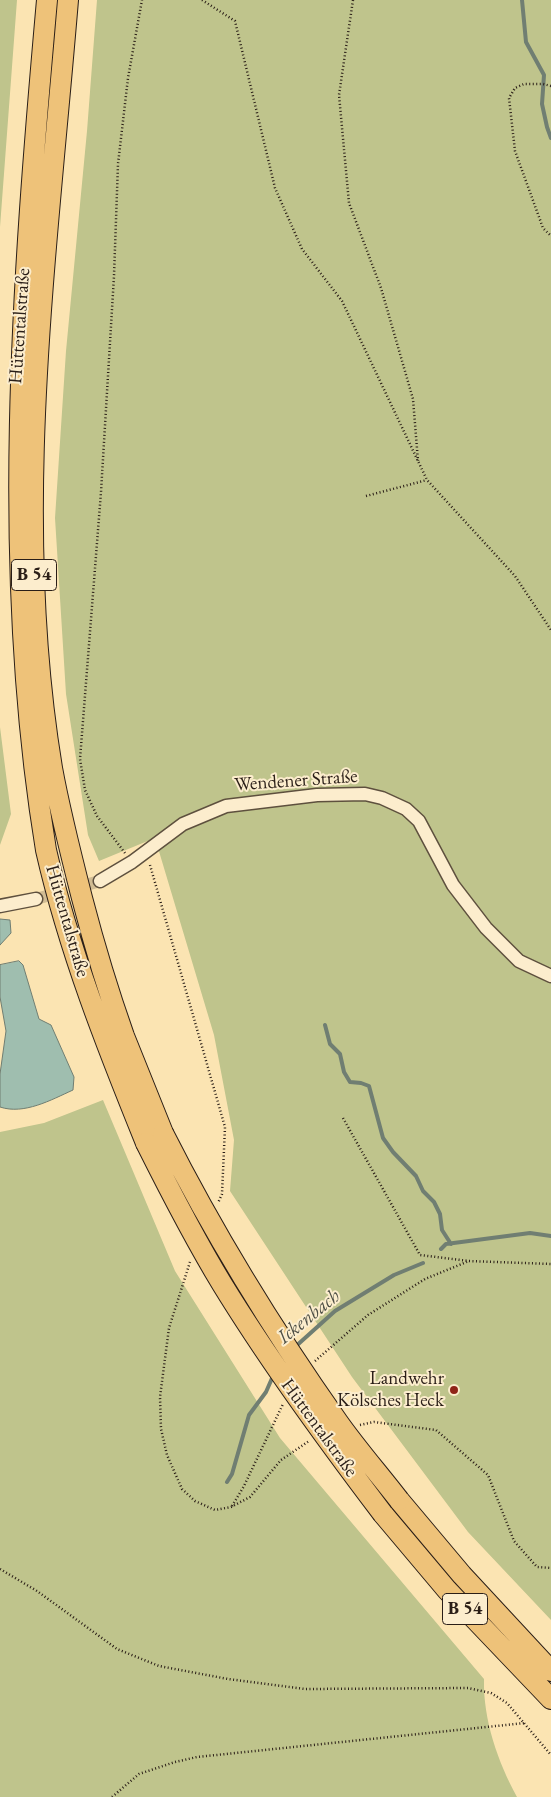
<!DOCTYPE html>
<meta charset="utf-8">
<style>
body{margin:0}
canvas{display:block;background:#fbe4b2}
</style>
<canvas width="551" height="1797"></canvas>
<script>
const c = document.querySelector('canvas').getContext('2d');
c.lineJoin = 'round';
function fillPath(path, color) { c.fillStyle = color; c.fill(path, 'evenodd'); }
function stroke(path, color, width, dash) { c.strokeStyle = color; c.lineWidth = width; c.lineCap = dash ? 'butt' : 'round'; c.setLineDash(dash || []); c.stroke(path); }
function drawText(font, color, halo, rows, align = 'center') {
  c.font = font + ' "EB Garamond",serif'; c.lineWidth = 4; c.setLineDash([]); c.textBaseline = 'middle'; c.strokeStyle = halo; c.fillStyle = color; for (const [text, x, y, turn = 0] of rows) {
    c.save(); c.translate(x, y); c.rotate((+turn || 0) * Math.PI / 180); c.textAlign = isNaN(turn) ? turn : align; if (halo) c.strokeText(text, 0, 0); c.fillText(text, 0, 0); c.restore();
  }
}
const green = new Path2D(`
 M0 0H17L0 227Z
 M97 0H551V1620L468 1532 352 1377 230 1191 234 1140 214 1035 155 838 99 861 88 835 66 694 55 518 66 351 87 131Z
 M0 727 11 814 0 845Z
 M103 1100 175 1271 280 1438 484 1679C483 1720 498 1762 517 1797H0V1132L44 1123Z`);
const water = new Path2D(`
 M0 919 10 920 11 933 0 945Z
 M19 961 23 965 39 1019 51 1025 74 1077 73 1090C51 1100 24 1115 0 1107V1074L6 1031 0 997V965Z`);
const stream = new Path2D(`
 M522 0 526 42 544 75 542 104 547 127 551 138
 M325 1025 330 1044 340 1054 344 1072 350 1082 361 1083 369 1086 383 1138 393 1152 416 1176 423 1191 434 1202 440 1214 442 1230 451 1244
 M441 1249 446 1244 530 1233 551 1236
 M295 1347 335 1311 394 1275 423 1263
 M227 1482 232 1474 249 1415 266 1392 273 1376`);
const minorTunnel = new Path2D(`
 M36 899 100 881`);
const path = new Path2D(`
 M202 0 235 21 275 188 302 249 342 301 427 480 515 576 551 630
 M353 0 339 95 349 203 381 288 413 399 418 461
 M551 86 543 84H524L515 88 509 98 515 151 543 228 551 236
 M366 496 427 480
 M125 853 97 816 85 790 80 759 101 492 114 276 118 164 128 78 142 0
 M150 865 225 1127 222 1194 218 1203
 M343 1118 420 1255 469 1261 551 1264
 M190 1262 169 1328 160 1397 161 1429 167 1455 182 1489 195 1501 215 1510 231 1507 250 1497 281 1460 309 1441
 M315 1361 368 1315 425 1279 469 1261
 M360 1425 374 1422 436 1430 488 1475 514 1541 537 1567 551 1568
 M232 1506 244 1486 283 1404
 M0 1569 37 1591 117 1649 159 1666 228 1679 305 1689 468 1688 491 1693 507 1703 551 1755
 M112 1797 139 1774 175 1762 197 1757 525 1723`);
const minor = new Path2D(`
 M100 881 132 862 183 824 226 806 317 795 365 794 382 798 406 809 419 821 453 885 486 928 519 961 551 976
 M0 906 36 899`);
const trunk = new Path2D(`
 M47 0C22 281 0 571 46 850 69 951 107 1047 146 1143
 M68 0C47 255 10 514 52 768 60 812 71 855 82 898 94 944 108 991 124 1036 137 1069 150 1101 163 1133
 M399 1500 462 1575 551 1671
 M383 1514 447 1590 551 1699`);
const trunkBridge = new Path2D(`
 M163 1133C214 1234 273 1330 338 1422 357 1449 379 1474 399 1500
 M146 1143C170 1191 194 1238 222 1284 271 1364 326 1439 383 1514`);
const markers = [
 [454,1390,5,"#8f2418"]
];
const shields = [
 [34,575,45],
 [465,1609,45]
];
const shieldNames = [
 ["B 54",34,575],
 ["B 54",465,1609]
];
const streetNames = [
 ["Hüttentalstraße",20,326,-86],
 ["Wendener Straße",296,781,-4],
 ["Hüttentalstraße",67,921,74],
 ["Hüttentalstraße",319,1428,54]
];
const poiNames = [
 ["Landwehr",444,1379],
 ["Kölsches Heck",444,1401]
];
const waterNames = [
 ["Ickenbach",309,1317,-39]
];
fillPath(green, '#bfc48c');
fillPath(water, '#9fbeaf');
stroke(water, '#707e72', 1);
stroke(stream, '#707e72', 4);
stroke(minorTunnel, '#d1bc93', 12, [12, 6]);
stroke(minor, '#5e503e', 15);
stroke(trunk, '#2a1e17', 22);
stroke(path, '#2a1e17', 2.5, [1, 2.5]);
stroke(minor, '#fcedcd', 12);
stroke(trunk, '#eec279', 20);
stroke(trunkBridge, '#2a1e17', 22, []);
stroke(trunkBridge, '#eec279', 20);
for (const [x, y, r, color] of markers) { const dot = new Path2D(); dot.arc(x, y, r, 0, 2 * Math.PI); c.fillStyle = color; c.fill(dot); stroke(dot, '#fcedcd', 2); }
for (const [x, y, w] of shields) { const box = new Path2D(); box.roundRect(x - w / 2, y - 15.5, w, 31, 4); c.fillStyle = '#fcedcd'; c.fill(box); stroke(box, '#2a1e17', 1); }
drawText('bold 18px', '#2a1e17', null, shieldNames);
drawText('19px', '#2a1e17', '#fcedcd', streetNames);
drawText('19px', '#2a1e17', '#fcedcd', poiNames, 'right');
drawText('italic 20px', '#4d4e45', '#fcedcd', waterNames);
</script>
